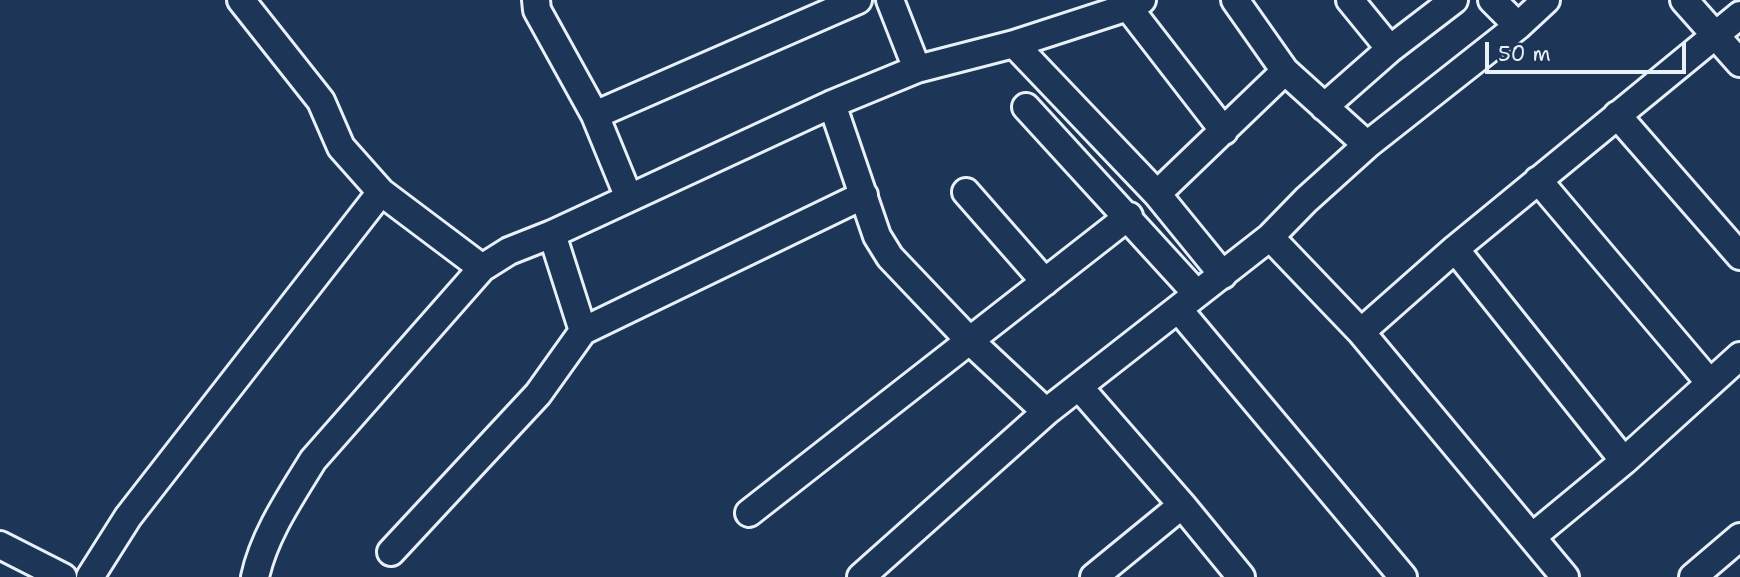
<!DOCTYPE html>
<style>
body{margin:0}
#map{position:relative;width:1740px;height:577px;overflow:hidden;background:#1d3557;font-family:"Shantell Sans",sans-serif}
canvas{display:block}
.scale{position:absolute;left:1485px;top:42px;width:201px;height:32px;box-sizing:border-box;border:4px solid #e8f1f8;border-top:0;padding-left:9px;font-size:21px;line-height:24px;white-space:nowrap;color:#e8f1f8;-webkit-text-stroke:5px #1d3557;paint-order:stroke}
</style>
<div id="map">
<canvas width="1740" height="577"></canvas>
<div class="scale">50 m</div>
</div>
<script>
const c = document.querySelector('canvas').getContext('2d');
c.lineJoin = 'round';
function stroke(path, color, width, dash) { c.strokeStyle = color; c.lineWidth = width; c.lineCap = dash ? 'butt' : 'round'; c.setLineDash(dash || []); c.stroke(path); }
const minor = new Path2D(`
 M241 0 321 101 341 147 381 192 482 268
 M536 0 537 10 595 115 629 198
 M890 0 917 69
 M1235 0 1285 71 1367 145
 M1350 0 1390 49
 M1492 0 1518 26
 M1684 0 1740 63
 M1128 7 1224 131
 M1014 44 1157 194 1223 275
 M832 104 877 236 890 257 970 341 1046 412
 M1026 107 1197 294
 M1324 107 1390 49 1454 0
 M595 115 858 0
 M1617 115 1740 256
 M1538 180 1710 383
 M966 192 1045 282
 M1157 194 1285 71
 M552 234 583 331
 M1270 237 1361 332 1565 577
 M1455 249 1624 461
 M1179 310 1403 577
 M1361 332 1455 249 1740 15
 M1080 388 1182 505 1241 577
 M749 513 1129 216
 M1532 537 1624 461 1740 356
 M0 545 63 577
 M391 552 538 394 583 331 864 195
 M90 577 128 517 381 192
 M255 577C264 535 291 496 313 460L482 268 509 251 552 234 832 104 917 69 1014 44 1128 7 1142 0
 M861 577 1046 412 1270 237 1306 200 1367 145 1518 26 1546 0
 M1094 577 1182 505
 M1693 577 1740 537`);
stroke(minor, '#e8f1f8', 32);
stroke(minor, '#1d3557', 26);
</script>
